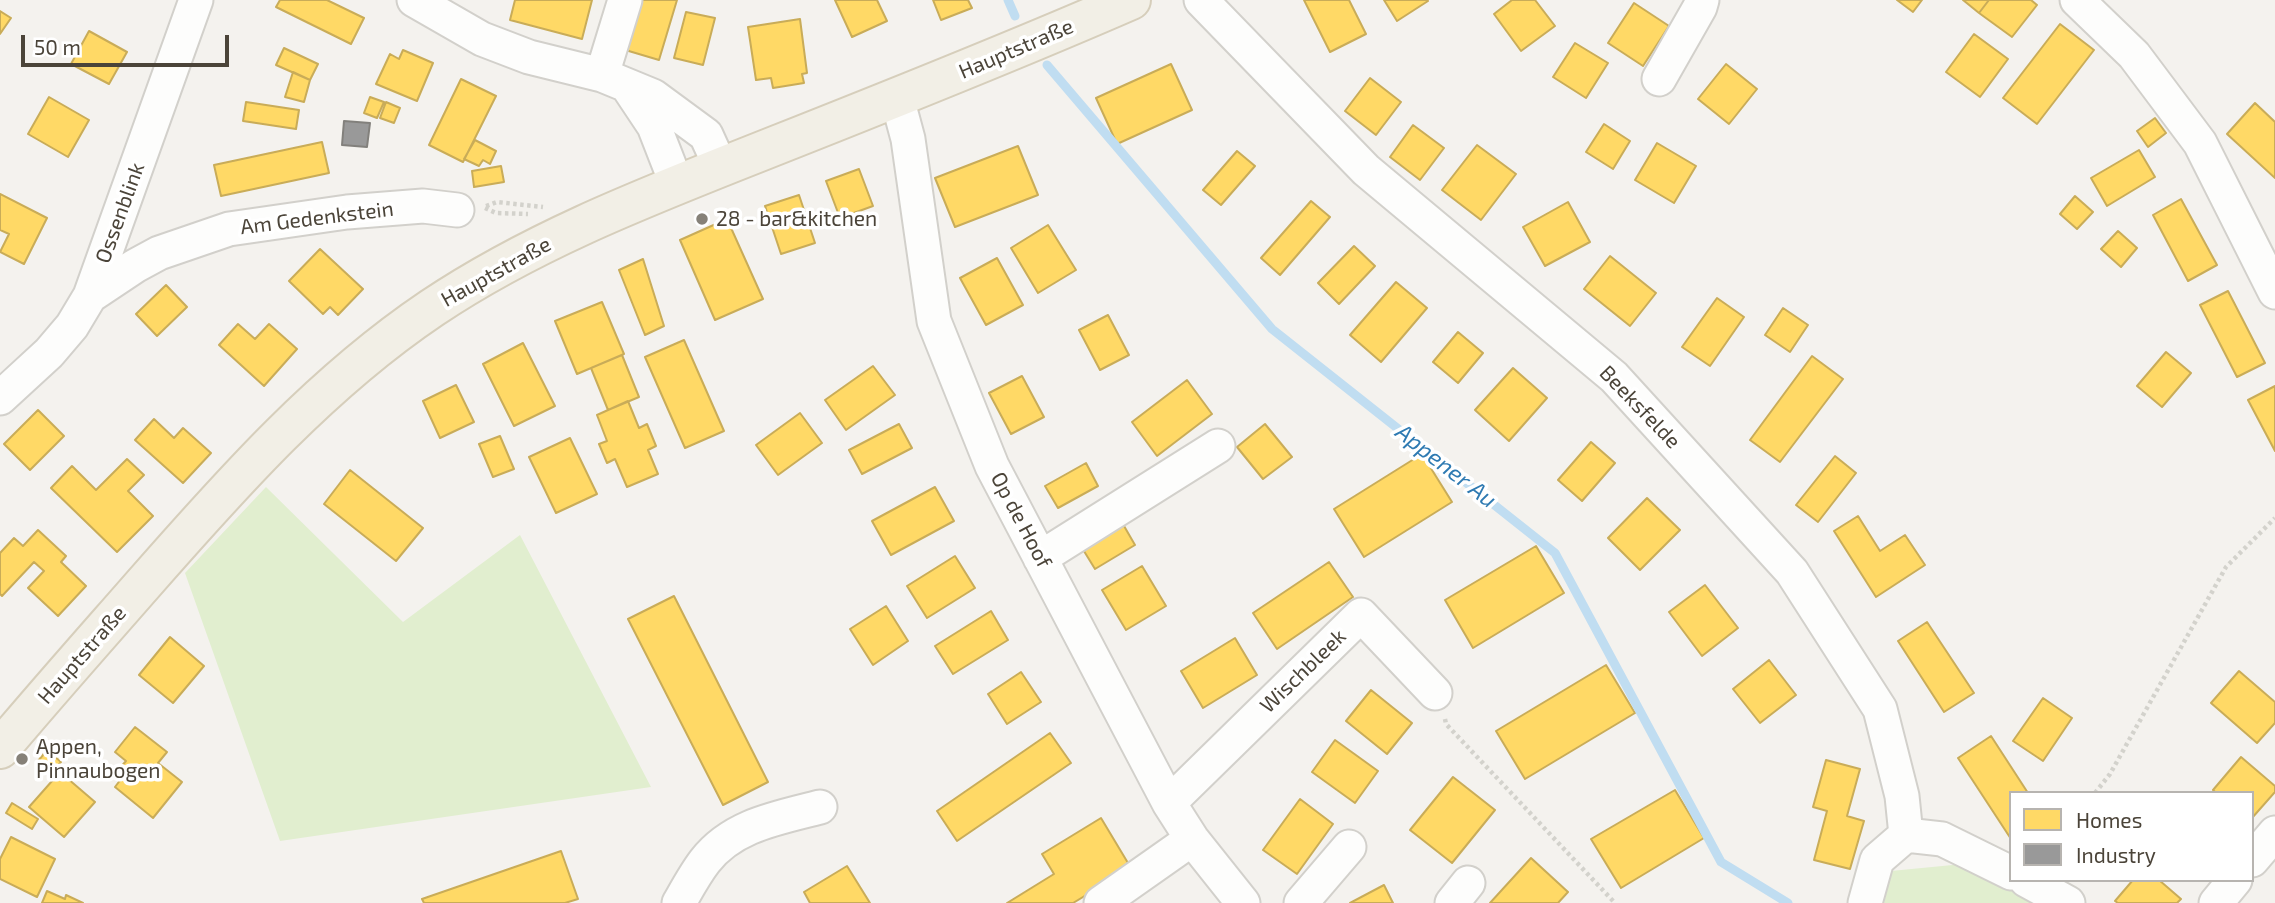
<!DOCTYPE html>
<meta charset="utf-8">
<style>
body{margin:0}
#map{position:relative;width:2275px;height:903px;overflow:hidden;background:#f4f2ee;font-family:"Exo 2",sans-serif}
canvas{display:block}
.legend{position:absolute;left:2009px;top:791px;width:245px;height:91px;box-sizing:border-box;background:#fff;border:2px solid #b7b4b0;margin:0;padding:9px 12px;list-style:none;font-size:21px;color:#4b4439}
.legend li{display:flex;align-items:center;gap:14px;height:35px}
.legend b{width:35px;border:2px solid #b7b4b0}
.scale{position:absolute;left:21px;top:35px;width:208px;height:32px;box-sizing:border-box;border:4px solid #4b4439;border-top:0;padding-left:9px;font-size:21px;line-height:24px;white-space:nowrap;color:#4b4439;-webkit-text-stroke:5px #fff;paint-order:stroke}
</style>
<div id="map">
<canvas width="2275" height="903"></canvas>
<ul class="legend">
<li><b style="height:19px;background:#ffd966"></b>Homes</li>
<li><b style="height:19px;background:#999"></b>Industry</li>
</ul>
<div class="scale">50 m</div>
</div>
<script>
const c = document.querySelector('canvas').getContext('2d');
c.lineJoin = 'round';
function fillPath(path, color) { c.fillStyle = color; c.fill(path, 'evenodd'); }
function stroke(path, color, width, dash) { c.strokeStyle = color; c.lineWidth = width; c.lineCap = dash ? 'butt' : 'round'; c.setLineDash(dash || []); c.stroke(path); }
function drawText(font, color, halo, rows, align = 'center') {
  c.font = font + ' "Exo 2",sans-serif'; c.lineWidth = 7; c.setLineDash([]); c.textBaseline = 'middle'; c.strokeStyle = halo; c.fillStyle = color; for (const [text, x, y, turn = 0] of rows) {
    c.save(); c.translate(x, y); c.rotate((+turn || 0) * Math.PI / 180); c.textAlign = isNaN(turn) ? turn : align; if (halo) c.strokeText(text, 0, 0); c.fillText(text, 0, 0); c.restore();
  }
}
const green = new Path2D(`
 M266 487 403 622 520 535 651 787 280 841 185 573Z
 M1973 863 2040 903H1884L1891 871Z`);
const homes = new Path2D(`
 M280 0H327L364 18 351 44 276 7Z
 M515 0H592L582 39 510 20Z
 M636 0H677L659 60 622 49Z
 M835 0H877L887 21 852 37Z
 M933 0H968L972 8 941 20Z
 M1304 0H1349L1366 34 1330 52Z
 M1384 0H1427L1428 1 1397 21Z
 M1512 0H1535L1555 26 1521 51 1494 14Z
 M1897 0H1922L1913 12Z
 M1963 0H1989L1979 13Z
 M1989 0H2031L2037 5 2012 37 1979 13Z
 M1634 3 1669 26 1643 66 1608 43Z
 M0 11 11 18 0 34Z
 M686 12 715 18 703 65 674 58Z
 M800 19 807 73 802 74 804 83 773 88 771 78 756 80 748 27Z
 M2060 24 2094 50 2037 124 2003 98Z
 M89 31 127 52 109 84 71 64Z
 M1974 34 2008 59 1980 97 1946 72Z
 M1575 43 1608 63 1586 98 1553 77Z
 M284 48 318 64 310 80 276 65Z
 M403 50 433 63 417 101 376 84 390 54 399 59Z
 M1171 64 1192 110 1117 144 1096 98Z
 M1726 64 1757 89 1729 124 1698 99Z
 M293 72 310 80 304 102 285 97Z
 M1370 78 1401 102 1376 135 1345 111Z
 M461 79 496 96 463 162 429 145Z
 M49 97 89 120 68 157 28 134Z
 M370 97 384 102 377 118 364 113Z
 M246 102 299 110 296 129 243 121Z
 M386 102 400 108 394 123 380 118Z
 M2255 103 2275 122V178L2227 134Z
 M2155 118 2166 133 2148 147 2137 131Z
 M1604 124 1630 141 1613 169 1586 152Z
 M1413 125 1444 148 1420 180 1390 157Z
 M475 140 496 151 490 164 483 160 479 166 464 159Z
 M322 142 329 173 221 196 214 165Z
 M1657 143 1696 166 1674 203 1635 180Z
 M1477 145 1516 174 1481 220 1442 190Z
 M1018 146 1038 195 955 227 935 178Z
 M2139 150 2155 177 2107 206 2091 178Z
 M1237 151 1255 166 1221 205 1203 190Z
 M501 166 504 182 474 187 472 171Z
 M859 169 873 206 840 218 826 181Z
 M0 194 47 218 24 264 0 252 9 234 0 230Z
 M799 195 815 243 781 254 765 206Z
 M2075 196 2093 212 2077 229 2060 214Z
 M2181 199 2217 265 2188 281 2153 215Z
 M1311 201 1330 217 1280 275 1261 258Z
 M1568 202 1590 242 1545 266 1523 227Z
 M727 219 763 299 715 320 680 240Z
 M1048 225 1076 270 1038 293 1011 248Z
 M2118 231 2137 248 2121 267 2101 249Z
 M1354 246 1375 266 1339 304 1318 283Z
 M320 249 363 289 338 315 330 307 323 314 289 281Z
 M1610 256 1656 293 1630 326 1584 289Z
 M997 258 1023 305 986 325 960 278Z
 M643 259 664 326 645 335 619 270Z
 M1396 282 1427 308 1381 362 1350 335Z
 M166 285 187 307 157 336 136 314Z
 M2228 291 2265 363 2237 377 2200 305Z
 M1717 298 1744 317 1710 366 1682 347Z
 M602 302 624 354 577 374 555 321Z
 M1783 308 1808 325 1790 352 1765 335Z
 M1108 315 1129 355 1100 370 1079 330Z
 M238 324 255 339 269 324 297 349 264 386 219 345Z
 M1458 332 1483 353 1458 383 1433 362Z
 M684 340 724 431 685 448 645 357Z
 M523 343 555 406 514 426 483 364Z
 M2166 352 2191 373 2162 407 2137 386Z
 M622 355 639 397 608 410 591 368Z
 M1812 356 1843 379 1780 462 1750 440Z
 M873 366 895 395 846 430 825 400Z
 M1513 368 1547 398 1509 441 1475 410Z
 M1022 376 1044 417 1011 434 989 393Z
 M1187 380 1212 414 1157 456 1132 422Z
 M456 385 474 422 440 438 423 401Z
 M2275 386V451L2248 400Z
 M628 401 639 428 647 424 656 446 648 450 658 474 627 487 615 459 607 463 599 444 607 441 597 415Z
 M38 410 64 436 30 470 4 444Z
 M800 413 822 443 778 475 756 445Z
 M154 419 174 438 183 428 211 453 183 483 135 440Z
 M899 424 912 448 862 474 849 450Z
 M1265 424 1292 457 1263 479 1237 447Z
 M500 436 514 469 493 477 479 444Z
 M570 438 597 494 556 513 529 457Z
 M1591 442 1615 463 1582 501 1558 480Z
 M1422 454 1452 502 1364 557 1334 509Z
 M1835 456 1856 473 1818 522 1796 505Z
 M127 459 144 475 128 491 153 516 117 552 51 488 72 466 96 490Z
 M1086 463 1098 486 1058 508 1045 486Z
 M350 470 423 528 396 561 324 504Z
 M935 487 954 521 891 555 872 521Z
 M1647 498 1680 530 1640 570 1608 538Z
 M1858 516 1880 551 1905 535 1925 565 1876 597 1834 531Z
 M1120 519 1135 545 1095 569 1079 543Z
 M38 530 66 556 61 562 86 586 58 616 28 588 44 571 34 562 2 596 0 594V553L14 538 23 546Z
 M1536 546 1564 593 1473 648 1445 600Z
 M955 556 975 588 927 618 907 586Z
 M1329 562 1353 597 1277 649 1253 613Z
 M1142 566 1166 606 1126 630 1102 590Z
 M1705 585 1738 628 1702 656 1669 612Z
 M674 596 768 782 723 805 628 619Z
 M886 606 908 641 873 665 850 629Z
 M991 611 1008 640 953 674 935 646Z
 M1927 622 1974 693 1944 712 1898 641Z
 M170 637 204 666 173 703 139 675Z
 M1235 638 1257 675 1203 708 1181 671Z
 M1769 660 1796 695 1760 723 1733 689Z
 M1606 665 1635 713 1525 779 1496 731Z
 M2239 671 2275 702V723L2257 743 2211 703Z
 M1021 672 1041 702 1007 724 988 694Z
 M1371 690 1412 723 1387 754 1346 721Z
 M2043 698 2072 718 2043 761 2013 741Z
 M135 727 167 752 158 763 182 782 153 818 115 787 124 775 118 770 126 761 115 752Z
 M1050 733 1071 763 957 841 937 811Z
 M1991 736 2028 793H2011V839L1958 758Z
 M1335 740 1378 771 1355 803 1312 772Z
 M47 750 61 762 52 773 38 761Z
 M2241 757 2275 786V792L2252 818V793H2216L2213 790Z
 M1826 760 1860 769 1847 816 1864 821 1850 869 1814 860 1827 811 1813 807Z
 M60 772 95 802 64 837 29 807Z
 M1453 777 1495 810 1452 863 1410 830Z
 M1675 790 1704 838 1621 888 1591 839Z
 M1300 799 1333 824 1297 874 1263 850Z
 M12 803 38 819 32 829 6 813Z
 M1101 818 1131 868 1073 903H1007L1054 874 1042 854Z
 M11 837 55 859 37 897 0 879V859Z
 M561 851 578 899 565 903H424L422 899Z
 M1531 858 1568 892 1558 903H1490Z
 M847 866 870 903H810L804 892Z
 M2133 880H2159L2181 899 2177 903H2118L2115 901Z
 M1384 885 1393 903H1350Z
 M47 891 65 899 66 895 83 903H42Z`);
const industry = new Path2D(`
 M344 121 370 123 367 147 342 145Z`);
const stream = new Path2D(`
 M1008 0 1015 16
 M1047 65 1272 329 1555 553 1721 862 1788 903`);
const path = new Path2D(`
 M486 206 497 202 543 207
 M485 208 496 213 528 214
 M1445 719 1446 724 1615 903
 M2095 793 2110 774 2226 567 2275 518`);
const minor = new Path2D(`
 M414 0 482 39 529 57 602 75 653 96 706 135 721 168
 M1201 0 1366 170 1614 377 1792 572 1880 709 1902 796 1906 835
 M2077 0 2134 55 2200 143 2275 292
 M602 75 625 0
 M1659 79 1700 7 1702 0
 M628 87 654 126 677 185
 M897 98 908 139 934 321 992 466 1169 803 1192 839 1243 903
 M90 296 135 266 159 253 229 229 347 212 423 206 457 210
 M0 398 49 353 72 326 90 296 196 0
 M1040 558 1218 446
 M1169 803 1361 615 1435 693
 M1906 835 1942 839 2011 873
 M2252 860 2275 833
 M2026 880 2068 903
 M679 903C687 889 695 874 705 861 733 825 778 818 820 807
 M1101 903 1192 839
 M1301 903 1349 847
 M1452 903 1468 883
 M1865 903 1877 860 1906 835
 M2216 903 2235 880`);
const major = new Path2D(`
 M0 749C48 692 97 637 146 581 233 482 322 382 432 308 538 237 659 192 777 145 896 98 1014 51 1131 0`);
const markers = [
 [702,219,7,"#868178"],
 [22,759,7,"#868178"]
];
const streetNames = [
 ["Hauptstraße",1016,49,-23],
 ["Ossenblink",120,213,-70],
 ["Am Gedenkstein",317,218,-7],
 ["Hauptstraße",496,272,-29],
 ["Beeksfelde",1640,407,46],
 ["Op de Hoof",1021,520,62],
 ["Hauptstraße",82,655,-49],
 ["Wischbleek",1303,671,-44]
];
const poiNames = [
 ["28 - bar&kitchen",716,219],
 ["Appen,",36,747],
 ["Pinnaubogen",36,771]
];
const waterNames = [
 ["Appener Au",1446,466,38]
];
fillPath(green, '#e1eecf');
fillPath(homes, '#ffd966');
stroke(homes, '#c9ac58', 2);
fillPath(industry, '#999');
stroke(industry, '#82807c', 2);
stroke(stream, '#c0ddf1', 9);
stroke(minor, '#d2d0cb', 37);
stroke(major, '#d6cebb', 42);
stroke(path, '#d3d2cc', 4.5, [3.5, 3.5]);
stroke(minor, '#fdfdfc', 33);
stroke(major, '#f2efe6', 38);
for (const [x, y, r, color] of markers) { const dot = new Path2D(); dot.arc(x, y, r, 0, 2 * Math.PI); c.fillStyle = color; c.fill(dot); stroke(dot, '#fff', 2.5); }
drawText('21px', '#4b4439', '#fff', streetNames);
drawText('21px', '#4b4439', '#fff', poiNames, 'left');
drawText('italic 23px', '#2e7ab2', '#fff', waterNames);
</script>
